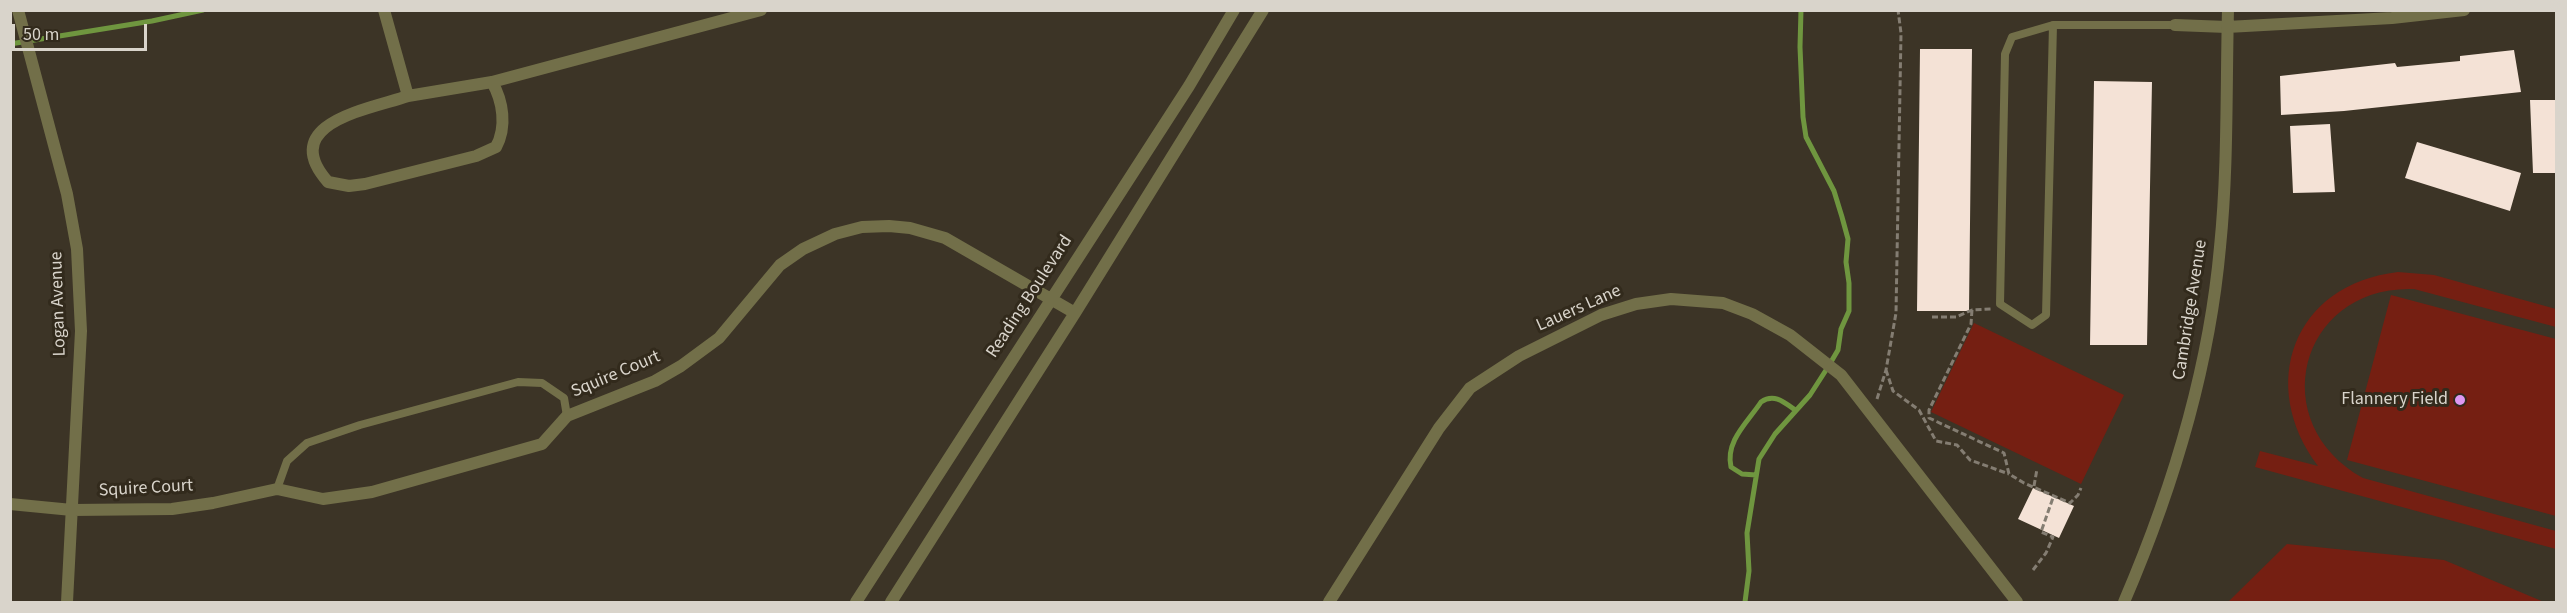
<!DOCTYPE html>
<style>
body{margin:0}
#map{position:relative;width:2567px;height:613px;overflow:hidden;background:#3c3426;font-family:"Source Sans 3",sans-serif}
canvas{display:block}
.frame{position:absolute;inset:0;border:12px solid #d9d4cb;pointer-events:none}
.scale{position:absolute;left:12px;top:24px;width:135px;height:27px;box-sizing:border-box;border:3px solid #d9d4cb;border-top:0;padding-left:8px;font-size:18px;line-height:21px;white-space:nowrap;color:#d9d4cb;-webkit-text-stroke:4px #322a1c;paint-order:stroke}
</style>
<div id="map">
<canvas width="2567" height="613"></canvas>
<div class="frame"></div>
<div class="scale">50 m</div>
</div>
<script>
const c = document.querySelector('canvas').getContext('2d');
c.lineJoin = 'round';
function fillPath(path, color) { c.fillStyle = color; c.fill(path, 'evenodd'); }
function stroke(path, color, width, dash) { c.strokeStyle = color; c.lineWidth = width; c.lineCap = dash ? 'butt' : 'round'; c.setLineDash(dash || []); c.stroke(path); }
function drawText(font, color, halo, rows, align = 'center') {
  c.font = font + ' "Source Sans 3",sans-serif'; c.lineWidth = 6; c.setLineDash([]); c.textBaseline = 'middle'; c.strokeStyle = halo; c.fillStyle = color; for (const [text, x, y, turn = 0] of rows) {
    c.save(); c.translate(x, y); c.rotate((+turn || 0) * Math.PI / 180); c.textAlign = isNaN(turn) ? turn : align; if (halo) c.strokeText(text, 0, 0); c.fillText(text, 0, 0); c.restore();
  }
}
const green = new Path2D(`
 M2398 272 2434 275 2556 309V327L2414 289C2300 285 2263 422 2363 478L2556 531V549L2255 467 2260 451 2318 466C2257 385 2293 284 2398 272Z
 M2391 295 2556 339V516L2347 460Z
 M1974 323 2124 395 2081 484 1931 412Z
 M2287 544 2444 560 2544 602H2228Z`);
const stream = new Path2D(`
 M10 44 152 21 203 10
 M1756 475 1742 474 1731 467C1725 441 1748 422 1761 402 1774 393 1784 402 1795 410
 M1745 602 1749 571 1747 533 1759 459 1775 434 1810 395 1828 367 1838 350 1841 329 1849 311V283L1846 262 1848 239 1842 217 1834 191 1806 137 1803 117 1800 47 1801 10`);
const building = new Path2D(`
 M1920 49H1972L1969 311H1917Z
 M2514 50 2521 92 2344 111 2281 115 2280 76 2395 63 2397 67 2460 61V56Z
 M2094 81 2152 82 2147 345H2090Z
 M2530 100H2556V173H2533Z
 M2330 124 2335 192 2293 193 2290 126Z
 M2417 142 2521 173 2510 211 2405 178Z
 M2033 488 2074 506 2059 538 2018 519Z`);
const path = new Path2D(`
 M1972 310 1971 324 1929 410V418L2004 453 2009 474 2024 483 2070 503 2078 495 2081 488
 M1932 317H1956L1972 310 1991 309
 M1886 370 1893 391 1919 410 1936 441 1957 445 1970 460 2009 474
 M1877 399 1886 370 1896 313 1901 33 1898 10
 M2034 486 2037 469
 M2033 570 2046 553 2053 537 2041 532 2054 495`);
const service = new Path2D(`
 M2053 25 2046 315 2032 325 2000 304 2005 54 2012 37 2053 25H2175
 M277 489 287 461 307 443 360 425 518 382 542 383 564 398 567 416`);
const minor = new Path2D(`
 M18 10 67 194 77 249 81 331 67 602
 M384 10 408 96 492 82 761 10
 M2175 25 2227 27
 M408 96C370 109 276 123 328 182L349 186 365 184 476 156 496 147C507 127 503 101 492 82
 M10 504 72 510 172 509 213 503 277 489 323 499 372 492 542 444 567 416 655 381 681 366 719 338 780 265 803 249 835 234 862 227 889 226 910 228 945 238 1075 313
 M856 602 1189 86 1234 10
 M891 602 1075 313 1263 10
 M1329 602 1439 428 1470 388 1519 356 1601 315 1636 304 1671 299 1723 303 1752 314 1790 335 1841 375 2017 602`);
const tertiary = new Path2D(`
 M2227 27 2392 18 2464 10
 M2124 602C2173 488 2209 371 2220 247 2228 169 2226 89 2228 10`);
const markers = [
 [2460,400,6,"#de98f2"]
];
const streetNames = [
 ["Reading Boulevard",1030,297,-57],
 ["Logan Avenue",59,304,-92],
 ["Lauers Lane",1579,309,-24],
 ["Cambridge Avenue",2191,310,-81],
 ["Squire Court",616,375,-23],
 ["Squire Court",146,489,-3]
];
const poiNames = [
 ["Flannery Field",2448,400]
];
fillPath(green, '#751f12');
stroke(stream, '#6f963f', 5);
fillPath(building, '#f4e2d6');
stroke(path, '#847d72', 3, [6, 3]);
stroke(service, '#726f49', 8);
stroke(minor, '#726f49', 12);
stroke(tertiary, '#726f49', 12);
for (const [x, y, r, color] of markers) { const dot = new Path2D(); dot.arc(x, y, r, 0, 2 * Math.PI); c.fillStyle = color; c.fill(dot); stroke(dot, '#322a1c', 2); }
drawText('18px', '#d9d4cb', '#322a1c', streetNames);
drawText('18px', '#d9d4cb', '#322a1c', poiNames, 'right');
</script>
